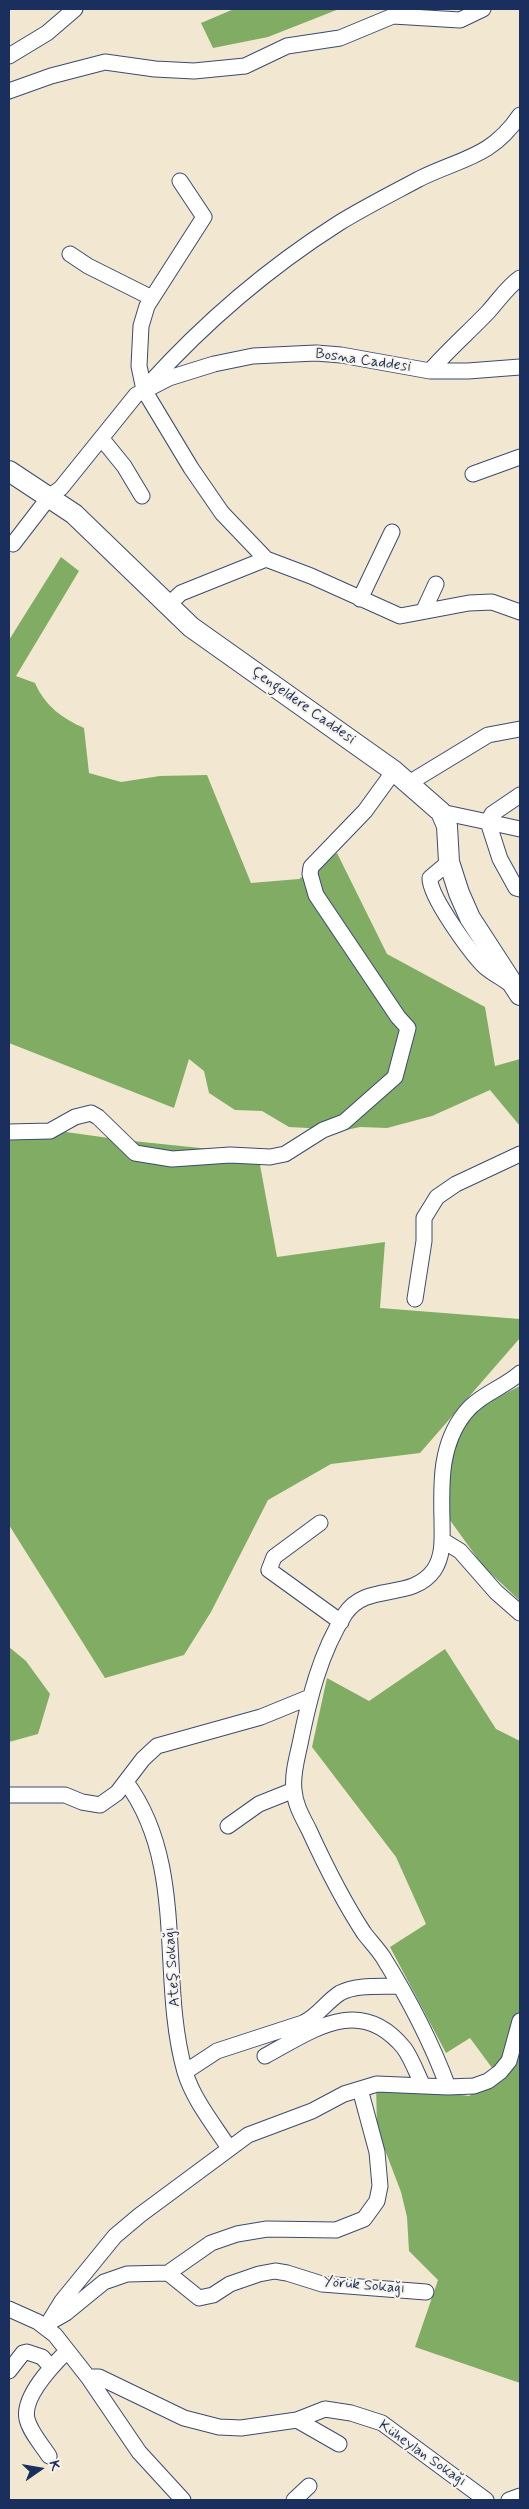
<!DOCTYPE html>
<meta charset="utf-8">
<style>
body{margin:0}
#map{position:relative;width:529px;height:2509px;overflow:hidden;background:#f2e8d1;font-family:Mynerve,sans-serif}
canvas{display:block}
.frame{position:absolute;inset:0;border:10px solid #1b2f5e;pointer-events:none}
.north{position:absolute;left:15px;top:2444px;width:50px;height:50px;-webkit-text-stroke:4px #f7f3e8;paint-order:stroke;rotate:77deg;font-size:14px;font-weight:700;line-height:20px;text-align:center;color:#1b2f5e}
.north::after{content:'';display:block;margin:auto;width:18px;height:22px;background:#1b2f5e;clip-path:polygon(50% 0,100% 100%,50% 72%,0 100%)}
</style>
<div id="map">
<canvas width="529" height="2509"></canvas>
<div class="frame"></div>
<div class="north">K</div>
</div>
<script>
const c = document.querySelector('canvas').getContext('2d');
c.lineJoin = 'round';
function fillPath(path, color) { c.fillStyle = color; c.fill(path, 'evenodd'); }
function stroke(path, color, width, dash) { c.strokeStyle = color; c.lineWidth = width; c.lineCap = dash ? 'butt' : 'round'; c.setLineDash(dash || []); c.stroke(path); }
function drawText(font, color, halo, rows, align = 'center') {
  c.font = font + ' Mynerve,sans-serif'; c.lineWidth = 4; c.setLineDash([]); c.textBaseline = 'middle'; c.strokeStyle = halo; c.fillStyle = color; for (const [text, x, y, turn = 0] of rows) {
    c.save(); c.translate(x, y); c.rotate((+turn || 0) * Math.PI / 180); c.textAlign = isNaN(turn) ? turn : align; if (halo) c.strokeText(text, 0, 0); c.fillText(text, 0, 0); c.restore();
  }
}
const forest = new Path2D(`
 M234 9H339L268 37 213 48 201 23Z
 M61 557 79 571 16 676 35 683C45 706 62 718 84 728L89 773 121 782 160 776 207 775 251 883 299 879 337 853 387 954 485 1007 495 1066 520 1059V1126L490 1090 432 1116 387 1128 360 1127 346 1130 289 1127 262 1111 235 1110 209 1093 204 1071 189 1059 174 1108 9 1043V640Z
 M9 1124 123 1140 258 1154 277 1257 385 1242 380 1308 520 1319V1338L420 1453 331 1464 268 1500 211 1612 184 1655 105 1678 9 1525Z
 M520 1386V1601L483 1566 447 1516 452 1438 472 1410Z
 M9 1647 26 1661 50 1694 38 1734 9 1742Z
 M445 1649 496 1729 520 1741V2383L415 2347 438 2280 409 2251 407 2217 401 2192 377 2129 376 2083 469 2096 498 2076 470 2038 446 2053 390 1947 426 1924 396 1857 312 1747 327 1678 369 1701Z`);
const minor = new Path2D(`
 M9 56 47 33 75 9
 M9 91 51 76 105 62 155 69 194 71 245 66 287 46 340 38 393 16 460 20 483 9
 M180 181 204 217 147 306 141 326 139 366 144 390 191 468 222 513 266 559 311 576 400 616 469 603 492 602 520 612
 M70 254 88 266 152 298
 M430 371C448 350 469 332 488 312 499 300 507 287 520 278
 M148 385C205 322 268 268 339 223 365 207 393 193 419 179 461 158 491 158 520 115
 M102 439 124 466 142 496
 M473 474 520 457
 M13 544 50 496 61 488 136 395 169 378 214 364 253 356 316 353 341 355 430 371H468L520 367
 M360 599 392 532
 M167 606 181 593 266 559
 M424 610 436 584
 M409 783 488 735 520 729
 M520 795 492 814 488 822 520 829
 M441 812 488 822 500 859 516 888 520 889
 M449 862 430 878C429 896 471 953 484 966 492 973 502 978 510 984
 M9 1132 50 1131 75 1117 91 1113 98 1117 135 1153 172 1159 230 1155 270 1157 285 1154 323 1130 344 1122 395 1077 408 1028 398 1017 316 895 310 874 311 867 365 811 394 771
 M415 1299 424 1241V1218L437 1197 456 1184 520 1154
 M320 1523 274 1557 269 1570 341 1622
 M442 1540 460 1551 496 1592 520 1613
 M126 1782C188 1866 158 1977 185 2072 193 2099 214 2125 229 2148
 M9 1795H65L82 1802 100 1805 117 1793 143 1759 157 1746 261 1717 310 1697
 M228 1826 259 1804 294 1790
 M265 2056C313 2030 360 1994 404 2048 412 2059 417 2074 423 2086
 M185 2072 217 2051 303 2023C318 2016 326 2002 340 1993 357 1984 381 1987 400 1986
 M448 2087C431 2041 409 1999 383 1957 377 1948 370 1941 364 1933 343 1901 325 1865 309 1830 303 1818 295 1805 294 1790 292 1775 297 1758 300 1744 309 1699 320 1653 345 1614 367 1581 411 1602 434 1570 444 1555 442 1537 442 1520 441 1483 440 1444 465 1413 479 1395 503 1388 520 1373
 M168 2273 199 2298 213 2295 230 2284 259 2274 275 2271 287 2273 322 2284 426 2292
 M9 2309 38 2322 55 2335 88 2377 139 2452 183 2500
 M52 2321 66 2313 104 2282 127 2274 168 2273 211 2243 237 2234 267 2229 336 2230 364 2219 377 2201 380 2186 377 2152 360 2089
 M46 2327 62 2301 115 2236 140 2215 248 2135 312 2111 344 2094 377 2084 448 2087 474 2086 488 2081 500 2072 509 2061 520 2021
 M9 2371 23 2353 27 2352 42 2357 51 2367
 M88 2377H99L184 2418 219 2427 241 2428 297 2420 339 2444
 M297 2420 325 2409 351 2413 382 2423 486 2500
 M49 2456C42 2445 30 2432 27 2419 22 2397 53 2365 67 2351
 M294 2500 309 2486
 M509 2500 520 2496`);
const major = new Path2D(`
 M9 471 74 514 191 627 394 771 441 812 447 826 449 862 459 893 470 918 520 995`);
const streetNames = [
 ["Bosna Caddesi",363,361,8],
 ["Çengeldere Caddesi",303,706,35],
 ["Ateş Sokağı",173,1967,-94],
 ["Yörük Sokağı",364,2286,5],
 ["Küheylan Sokağı",422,2454,35]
];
fillPath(forest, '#80ac64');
stroke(minor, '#3b4b6f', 17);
stroke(major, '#3b4b6f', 22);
stroke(minor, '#fff', 15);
stroke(major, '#fff', 20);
drawText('15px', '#1b2f5e', '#f7f3e8', streetNames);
</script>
